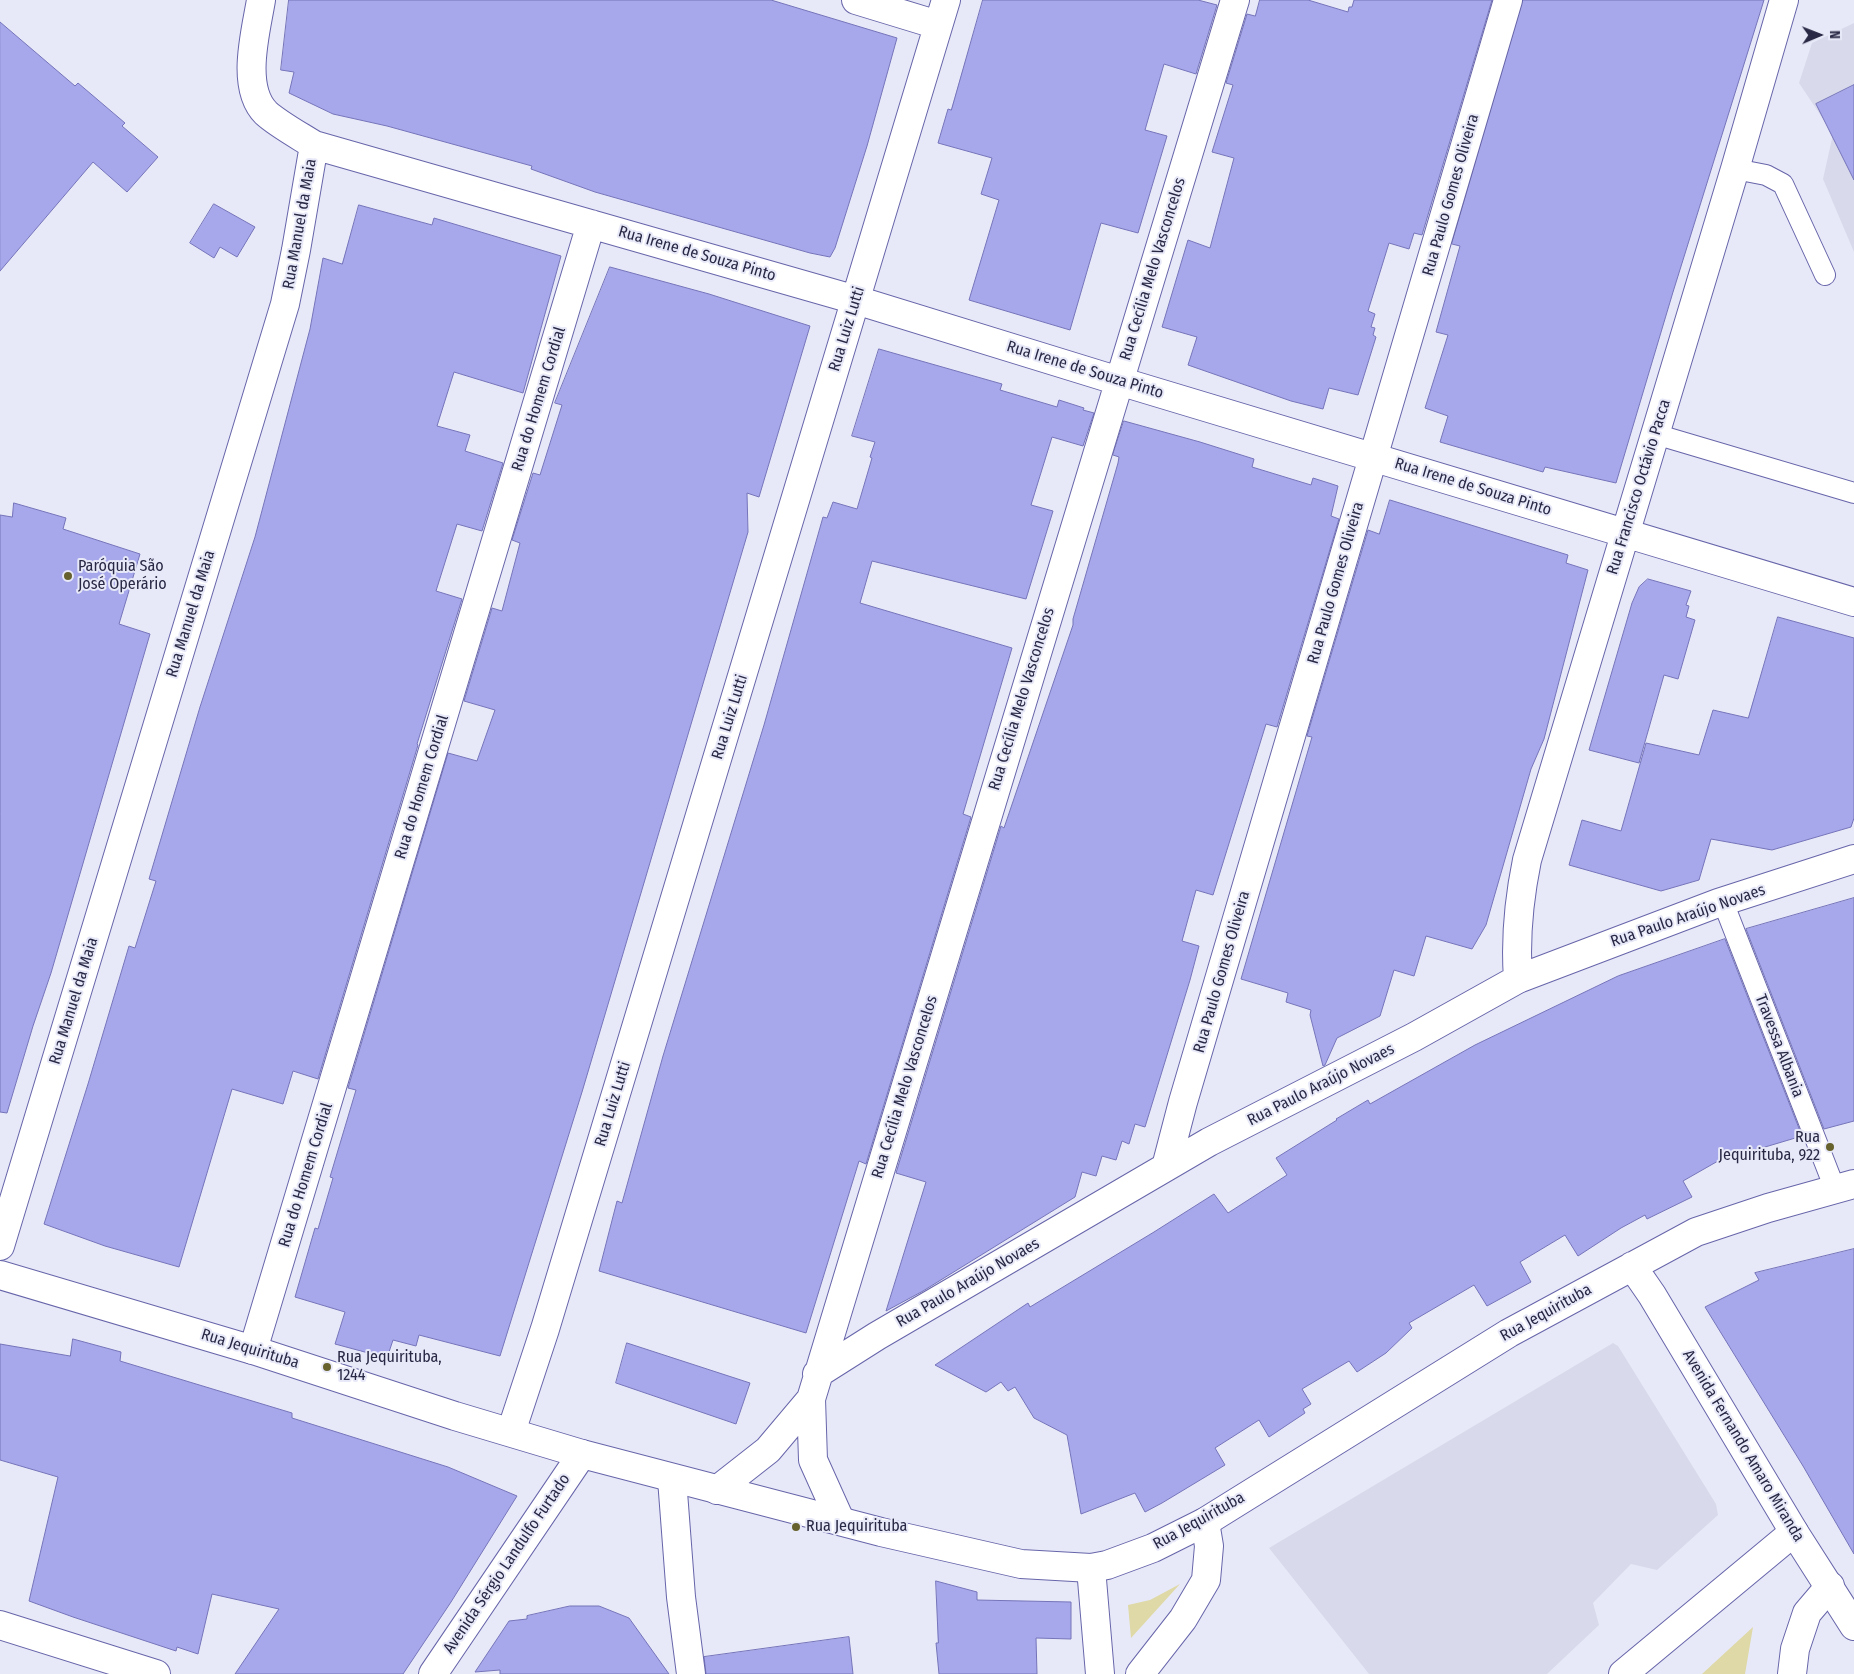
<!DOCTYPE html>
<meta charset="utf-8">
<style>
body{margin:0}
#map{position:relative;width:1854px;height:1674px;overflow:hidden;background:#e8e9f8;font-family:"Fira Sans Condensed",sans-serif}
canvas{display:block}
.north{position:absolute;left:1794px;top:10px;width:50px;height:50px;-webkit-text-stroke:4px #e8e9f8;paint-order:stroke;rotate:89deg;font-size:14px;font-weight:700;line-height:20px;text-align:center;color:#292845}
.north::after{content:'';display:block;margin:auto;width:18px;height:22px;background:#292845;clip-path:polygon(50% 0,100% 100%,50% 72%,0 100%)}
</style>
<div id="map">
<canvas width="1854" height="1674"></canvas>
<div class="north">N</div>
</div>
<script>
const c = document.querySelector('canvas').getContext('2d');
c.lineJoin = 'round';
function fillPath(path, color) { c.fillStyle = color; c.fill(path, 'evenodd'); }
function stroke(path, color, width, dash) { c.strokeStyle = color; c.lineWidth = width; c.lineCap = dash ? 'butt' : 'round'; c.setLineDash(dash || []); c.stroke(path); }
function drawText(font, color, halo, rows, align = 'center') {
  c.font = font + ' "Fira Sans Condensed",sans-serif'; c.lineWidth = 4; c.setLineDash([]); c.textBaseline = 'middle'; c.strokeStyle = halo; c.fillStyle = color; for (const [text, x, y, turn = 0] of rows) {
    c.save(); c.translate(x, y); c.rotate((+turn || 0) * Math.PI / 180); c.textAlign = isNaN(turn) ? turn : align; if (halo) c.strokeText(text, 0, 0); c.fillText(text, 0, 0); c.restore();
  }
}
const built = new Path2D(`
 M1854 23V252L1823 179 1833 134 1799 83 1812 43Z
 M1613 1343 1618 1346 1716 1504 1718 1515 1657 1570 1631 1564 1593 1603 1599 1625 1547 1674H1369L1269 1548Z`);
const green = new Path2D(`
 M1180 1584 1131 1638 1128 1605 1150 1600Z
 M1753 1627 1745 1674H1702Z`);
const building = new Path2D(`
 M289 0H771L897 38 867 146 835 248 830 257 810 253 595 192 531 169 532 166 387 126 333 114 289 93 294 72 281 70Z
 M983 0H1198L1217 5 1196 74 1164 64 1145 130 1167 136 1138 233 1101 223 1070 330 969 300 999 200 981 194 992 158 938 143 948 109 951 110Z
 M1260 0H1308L1348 12 1349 7H1352L1354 0H1492L1422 235 1414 233 1409 249 1389 243 1368 311 1375 314 1371 327 1375 328 1373 335 1376 337 1358 395 1329 388 1323 409 1291 401 1188 365 1197 337 1162 327 1188 240 1210 248 1234 158 1212 152 1233 85 1226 83 1247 14 1255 16Z
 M1523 0H1764L1673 292 1616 483 1545 467 1543 472 1440 442 1448 416 1425 408 1448 335 1436 332 1460 246 1452 244Z
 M0 22 75 86 78 83 125 123 122 126 158 157 127 192 93 162 0 271Z
 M1854 85V180L1816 104Z
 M214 204 255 227 237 257 220 247 214 258 190 243Z
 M359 205 432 225 434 218 561 256 523 393 454 372 437 426 470 435 465 451 503 463 482 531 457 524 436 591 462 599 417 744 418 745 318 1079 293 1071 283 1104 232 1089 179 1267 105 1246 44 1224 88 1084 129 946 135 948 156 881 149 879 200 707 255 537 310 329 323 258 342 264Z
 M610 267 709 294 810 326 759 497 747 493 748 532 582 1092 500 1356 419 1335 416 1346 393 1340 387 1358 335 1344 345 1312 295 1297 315 1228 318 1229 333 1178 330 1177 356 1090 348 1088 448 753 477 761 495 710 464 701 492 608 502 611 520 543 512 540 533 473 540 475 562 405 555 403Z
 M879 349 1002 384 1000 390 1057 407 1059 400 1084 408 1083 410 1094 413 1083 446 1052 437 1031 505 1053 511 1026 599 872 561 860 603 1012 648 963 814 971 817 866 1164 859 1161 806 1333 599 1271 617 1201 622 1203 663 1056 764 725 823 517 827 518 833 502 857 509 872 458 870 457 875 442 852 436Z
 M1124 421 1200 442 1254 459 1252 467 1311 485 1313 478 1338 486 1331 516 1339 519 1277 727 1266 724 1213 895 1196 890 1182 941 1199 946 1190 980 1145 1127 1135 1124 1129 1144 1122 1141 1116 1160 1102 1156 1096 1176 1082 1172 1075 1197 923 1291 886 1311 926 1182 896 1173 1001 826 1004 828 1073 625V619L1118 463 1119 457 1113 455Z
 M1390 500 1568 555 1566 563 1588 570 1544 739 1531 769 1486 925 1472 949 1426 936 1414 976 1394 970 1380 1016 1337 1038 1325 1065 1323 1066 1310 1015 1311 1010 1286 1002 1288 993 1241 979 1312 737 1307 736 1368 530 1379 534Z
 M14 503 66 518 63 529 140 554 119 624 150 634 51 973 33 1026 7 1113 0 1112V515L12 517Z
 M1648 579 1691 591 1686 605 1689 606 1686 617 1695 620 1678 679 1664 675 1639 763 1589 750 1632 603 1639 587Z
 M1778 617 1854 638V818L1851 827 1772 850 1711 839 1699 880 1661 891 1569 865 1582 820 1621 831 1646 743 1699 755 1713 710 1748 718Z
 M1854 898V1121L1824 1129 1746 929Z
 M1725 939 1802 1136 1718 1161 1683 1181 1692 1197 1647 1219 1645 1215 1621 1228 1578 1256 1565 1235 1520 1262 1531 1282 1487 1306 1474 1285 1409 1323 1412 1328 1386 1353 1357 1372 1349 1361 1302 1389 1311 1404 1303 1409 1305 1413 1269 1437 1259 1420 1215 1448 1225 1465 1162 1503 1145 1512 1135 1493 1081 1514 1067 1435 1034 1418 1015 1387 1008 1391 1001 1382 986 1392 935 1365 1028 1303 1030 1307 1154 1232 1214 1194 1228 1213 1287 1175 1276 1158 1337 1120 1336 1119 1368 1100 1370 1104 1475 1045 1618 976Z
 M1854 1249V1554L1803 1466 1705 1307 1759 1280 1755 1273Z
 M73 1339 121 1352 120 1361 292 1413V1418L448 1467 517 1496 451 1602 403 1674H235L279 1609 212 1594 198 1654 177 1647 176 1651 73 1617 29 1601 58 1477 0 1460V1344L70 1356Z
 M627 1343 750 1383 736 1424 616 1383Z
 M936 1581 977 1592V1600L1071 1602V1639L1036 1638 1037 1674H939L936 1643H938Z
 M570 1606H599L629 1618 669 1674H500V1670L475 1672 509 1621 527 1619V1616Z
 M849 1637 853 1674H706L704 1657Z`);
const lane = new Path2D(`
 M1735 169 1766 175 1783 184 1825 275
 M1655 434 1854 493
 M1723 902 1835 1189`);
const street = new Path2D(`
 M856 0 938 25
 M314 145 856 300 1119 381 1854 602
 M1518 979C1515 938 1519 899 1527 860L1735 169 1784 0
 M1166 1167 1183 1102 1508 0
 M0 1246 285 304 296 250 314 145C300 136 278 124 266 113 240 87 256 31 261 0
 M253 1350 591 224
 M817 1374 877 1336 1209 1142 1414 1037 1518 979 1718 903 1854 859
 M511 1432 545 1329 946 0
 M672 1479 681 1597 691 1674
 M717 1490 768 1450 811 1399
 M840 1520 813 1460 811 1399 1235 0
 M1091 1568 1100 1674
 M0 1625 156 1674
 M433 1674 582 1454
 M1140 1674 1183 1619 1206 1580 1209 1546 1205 1522
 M1623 1674 1794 1532
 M1792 1674 1795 1649 1807 1613 1830 1586`);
const secondary = new Path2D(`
 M1632 1266 1652 1295 1794 1532 1854 1626
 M0 1275 253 1350 455 1416 582 1454 881 1532 1021 1564 1091 1568 1107 1565 1153 1548 1205 1522 1509 1333 1696 1232 1768 1208 1854 1184`);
const markers = [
 [68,576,5,"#66612d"],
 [1830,1147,5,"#66612d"],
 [327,1367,5,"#66612d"],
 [796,1527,5,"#66612d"]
];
const streetNames = [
 ["Rua Paulo Gomes Oliveira",1451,195,-74],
 ["Rua Manuel da Maia",300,224,-80],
 ["Rua Irene de Souza Pinto",697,254,16],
 ["Rua Cecília Melo Vasconcelos",1153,269,-73],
 ["Rua Luiz Lutti",847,329,-73],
 ["Rua Irene de Souza Pinto",1085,370,17],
 ["Rua do Homem Cordial",539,399,-73],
 ["Rua Irene de Souza Pinto",1473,487,17],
 ["Rua Francisco Octávio Pacca",1639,487,-73],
 ["Rua Paulo Gomes Oliveira",1336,583,-74],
 ["Rua Manuel da Maia",191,614,-73],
 ["Rua Cecília Melo Vasconcelos",1022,699,-73],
 ["Rua Luiz Lutti",730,717,-73],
 ["Rua do Homem Cordial",422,787,-73],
 ["Rua Paulo Araújo Novaes",1688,916,-19],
 ["Rua Paulo Gomes Oliveira",1222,972,-74],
 ["Rua Manuel da Maia",74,1001,-73],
 ["Travessa Albania",1779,1046,69],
 ["Rua Paulo Araújo Novaes",1321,1085,-27],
 ["Rua Cecília Melo Vasconcelos",905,1087,-73],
 ["Rua Luiz Lutti",613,1104,-73],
 ["Rua do Homem Cordial",306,1175,-73],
 ["Rua Paulo Araújo Novaes",968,1283,-30],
 ["Rua Jequirituba",1546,1313,-29],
 ["Rua Jequirituba",250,1349,17],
 ["Avenida Fernando Amaro Miranda",1743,1446,59],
 ["Rua Jequirituba",1199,1521,-29],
 ["Avenida Sérgio Landulfo Furtado",507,1564,-56]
];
const poiNames = [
 ["Paróquia São",78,567],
 ["José Operário",78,585],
 ["Rua",1820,1138,"right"],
 ["Jequirituba, 922",1820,1156,"right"],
 ["Rua Jequirituba,",337,1358],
 ["1244",337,1376],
 ["Rua Jequirituba",806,1527]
];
fillPath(built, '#d8d9ea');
fillPath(green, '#ded9a6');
fillPath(building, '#a7a8eb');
stroke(building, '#7574ba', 1);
stroke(lane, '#6765aa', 22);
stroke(street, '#6765aa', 30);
stroke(secondary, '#6765aa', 30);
stroke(lane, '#fff', 20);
stroke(street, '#fff', 28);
stroke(secondary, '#fff', 28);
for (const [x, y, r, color] of markers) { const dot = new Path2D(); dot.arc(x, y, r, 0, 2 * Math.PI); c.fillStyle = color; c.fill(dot); stroke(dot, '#e8e9f8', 2); }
drawText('16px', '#292845', '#e8e9f8', streetNames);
drawText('16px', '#292845', '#e8e9f8', poiNames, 'left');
</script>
